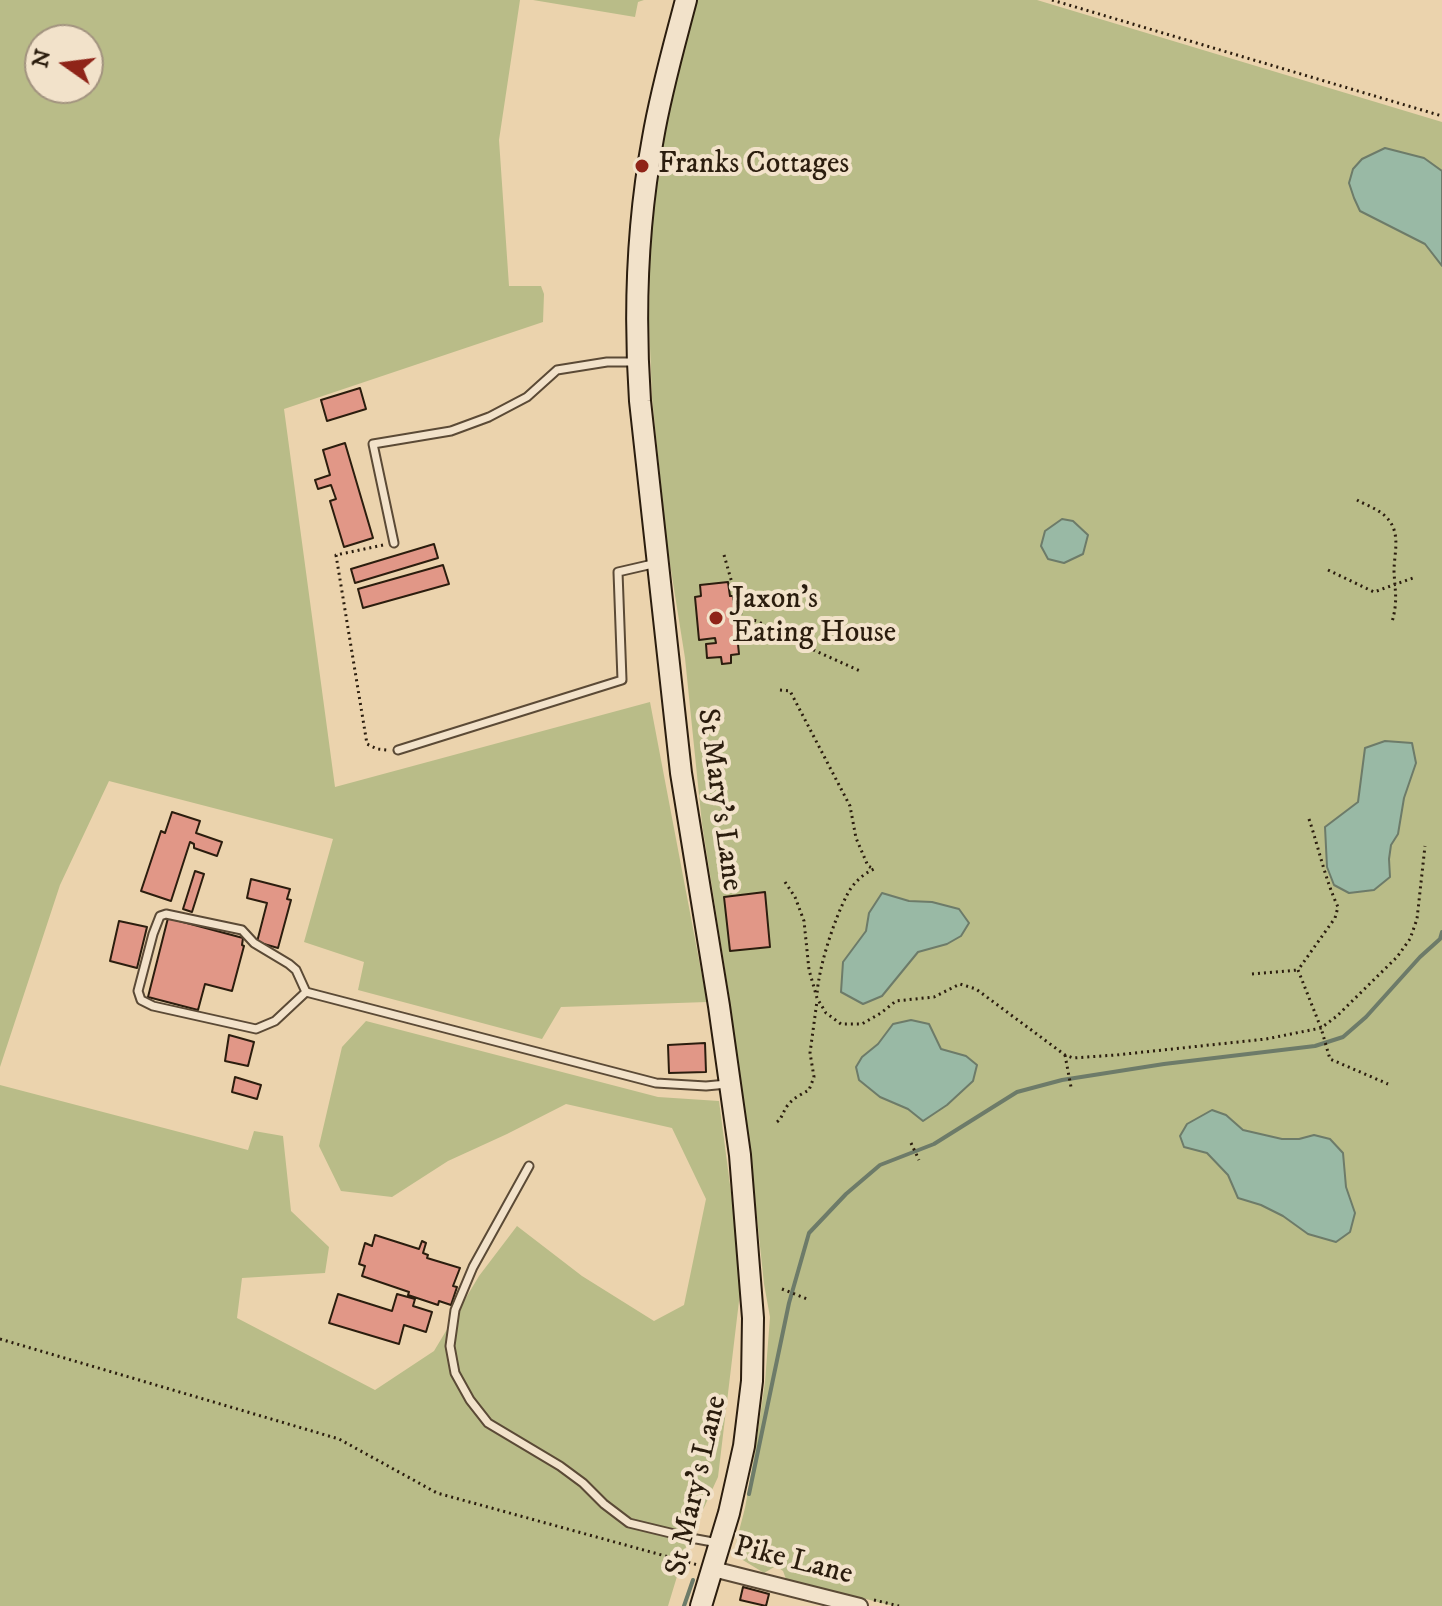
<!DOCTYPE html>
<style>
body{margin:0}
#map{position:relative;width:1442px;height:1606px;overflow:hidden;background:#ebd3ad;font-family:"IM FELL DW Pica",serif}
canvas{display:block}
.north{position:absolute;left:24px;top:24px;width:80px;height:80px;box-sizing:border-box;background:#f2e2ca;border:2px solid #a2937f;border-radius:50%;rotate:284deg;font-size:22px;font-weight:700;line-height:32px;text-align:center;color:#2b1d0e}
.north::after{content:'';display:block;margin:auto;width:28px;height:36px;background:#8f2418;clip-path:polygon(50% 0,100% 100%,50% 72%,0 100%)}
</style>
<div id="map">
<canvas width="1442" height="1606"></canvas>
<div class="north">N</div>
</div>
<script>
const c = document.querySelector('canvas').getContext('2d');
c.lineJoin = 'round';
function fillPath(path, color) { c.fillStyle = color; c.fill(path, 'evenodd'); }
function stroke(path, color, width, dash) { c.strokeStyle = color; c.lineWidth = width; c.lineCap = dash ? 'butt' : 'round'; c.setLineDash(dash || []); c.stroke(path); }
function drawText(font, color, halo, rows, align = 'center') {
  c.font = font + ' "IM FELL DW Pica",serif'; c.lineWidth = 8; c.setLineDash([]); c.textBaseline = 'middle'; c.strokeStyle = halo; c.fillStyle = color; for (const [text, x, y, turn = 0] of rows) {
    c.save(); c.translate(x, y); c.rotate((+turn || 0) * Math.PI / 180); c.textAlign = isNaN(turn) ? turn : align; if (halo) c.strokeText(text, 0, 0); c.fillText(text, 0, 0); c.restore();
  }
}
const green = new Path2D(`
 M0 0H520L499 140 509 286H541L544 294 543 322 284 409 335 787 650 702 707 1002 561 1007 542 1039 358 990 364 962 304 942 333 839 109 781 60 885 0 1067ZM40 40H88V88H40Z
 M533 0H644L638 2 635 17Z
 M697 0H1037L1442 122V1606H894L786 1579 783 1571 776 1566 764 1573 733 1554 745 1508 755 1451 765 1382 770 1317 764 1284 751 1161 729 995 702 824 685 658 667 545 652 398 649 321 651 222 666 125 679 67Z
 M366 1021 658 1097 719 1101 742 1276 718 1477 686 1547 668 1606H0V1085L248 1150 254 1131 283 1136 291 1211 329 1247 325 1273 242 1278 237 1318 375 1390 434 1351 479 1276 517 1226 582 1276 654 1321 684 1305 706 1199 672 1128 566 1104 507 1134 448 1161 392 1197 341 1191 319 1146 342 1047Z`);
const water = new Path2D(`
 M1385 148 1424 158 1442 171V266L1425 244 1360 211 1354 198 1349 183 1353 169 1362 159Z
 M1062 519 1073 521 1088 535 1083 554 1064 563 1048 559 1041 546 1045 531Z
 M1385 741 1412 743 1416 763 1404 798 1398 834 1391 845 1389 859 1390 877 1374 890 1349 893 1334 885 1327 867 1325 827 1358 802 1365 748Z
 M882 893 909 901 932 902 959 909 969 923 961 936 947 944 918 952 882 996 863 1004 841 992 843 962 866 931 869 913Z
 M911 1020 929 1024 941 1049 966 1056 977 1065 973 1081 947 1105 923 1121 908 1109 880 1097 859 1080 856 1067 862 1057 878 1044 893 1024Z
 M1212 1110 1226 1115 1243 1130 1282 1139H1299L1314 1135 1330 1139 1343 1153 1346 1187 1355 1213 1350 1232 1336 1242 1308 1234 1283 1216 1261 1205 1238 1198 1228 1175 1207 1153 1184 1147 1180 1136 1187 1124Z`);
const stream = new Path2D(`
 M749 1494 789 1303 809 1233 846 1194 880 1165 934 1144 1017 1092 1062 1080 1164 1064 1315 1046 1343 1037 1366 1017 1420 957 1440 939 1442 932
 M684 1606 693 1580`);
const building = new Path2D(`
 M360 388 366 409 327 421 321 400Z
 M345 443 373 538 344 547 330 501 336 499 331 485 318 489 315 480 330 475 323 450Z
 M434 544 438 558 355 583 351 569Z
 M443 565 449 584 363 608 358 589Z
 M728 582 730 596H733L739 654 731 655V663L722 664 721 657 707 658 706 644 716 643 715 638 699 640 695 597 701 596 700 585Z
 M172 812 200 821 196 833 222 842 217 856 194 848V844L190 842 171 901 141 891 161 831 165 833Z
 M195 871 204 874 192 912 183 909Z
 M251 879 290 889 287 899 291 900 278 948 257 942 267 903 247 898Z
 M765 892 770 947 730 951 724 897Z
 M168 918 243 938 242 945 244 946 232 991 205 984 198 1010 148 997Z
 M119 921 147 927 137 968 110 961Z
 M229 1035 254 1042 248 1066 225 1061Z
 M705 1043 706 1072 669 1073 668 1045Z
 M235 1077 261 1085 257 1099 232 1092Z
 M375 1235 419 1249 422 1241 426 1243 423 1253 428 1255 427 1258 460 1268 453 1286 457 1287 451 1305 439 1301 438 1305 408 1295 409 1292 362 1276 365 1266 359 1264 365 1243 372 1246Z
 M338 1294 392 1311 397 1294 415 1299 413 1306 432 1312 426 1332 404 1325 399 1344 329 1323Z
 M743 1587 769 1594 766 1606 740 1600Z`);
const path = new Path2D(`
 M1052 0 1442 116
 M1357 500C1366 505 1378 509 1385 516 1402 531 1394 553 1394 571 1395 592 1398 601 1392 622
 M383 545 336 555 367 744 377 749 387 750
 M724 555 742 618 757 621 807 647 860 671
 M1328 570 1374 592 1413 578
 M780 690 790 691 850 806 856 838 868 866 874 869C863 874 853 883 847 895 834 920 819 966 817 994
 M1309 819C1319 849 1325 879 1338 907L1335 918 1298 970 1321 1028 1330 1059 1388 1084
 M785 882 795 897 804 921 809 970 817 998 826 1013 841 1024H862L881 1013 896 1001 934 997 960 984 976 989 1065 1055 1073 1058 1116 1055 1266 1039 1321 1028 1337 1016 1397 957 1410 939 1417 919 1425 846
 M1252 974 1298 970
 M1065 1055 1071 1087
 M777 1122C783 1117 783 1111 788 1105 793 1098 802 1094 809 1090L814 1077 810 1053 817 1001
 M911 1143 919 1160
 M782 1289 807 1299
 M0 1339 339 1439 437 1493 698 1565
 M874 1600 899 1606`);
const lane = new Path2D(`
 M394 543 373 444 451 431 489 417 527 397 557 370 607 362H635
 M398 750 622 680 618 572 657 563
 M306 992 296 970 289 964 254 943 242 930 166 914 160 916 153 934 138 991 141 1000 153 1006 256 1029 275 1021 306 992 656 1083 706 1086 727 1084
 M529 1166 473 1267 455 1310 450 1346 455 1373 470 1400 488 1423 560 1466 583 1483 604 1504 629 1523 691 1538 718 1543`);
const street = new Path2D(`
 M713 1569 860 1606`);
const secondary = new Path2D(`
 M686 0C674 46 661 91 653 138 637 225 634 313 640 401L681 773 719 1006 740 1155 753 1318 752 1381 744 1446 729 1513 701 1606`);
const markers = [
 [642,166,8,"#8f2418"],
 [716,618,8,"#8f2418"]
];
const poiNames = [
 ["Franks Cottages",658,166],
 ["Jaxon's",732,601],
 ["Eating House",732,635]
];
const streetNames = [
 ["St Mary's Lane",718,800,82],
 ["St Mary's Lane",698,1486,-77],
 ["Pike Lane",793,1562,14]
];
fillPath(green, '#b9bc88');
fillPath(water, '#99b9a5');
stroke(water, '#6d7b69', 2);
stroke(stream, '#6d7b69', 4);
fillPath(building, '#e19787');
stroke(building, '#2b1d0e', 2);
stroke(lane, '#5b4a36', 11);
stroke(street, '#5b4a36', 18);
stroke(secondary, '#2b1d0e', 24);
stroke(path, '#2b1d0e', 3, [2, 4]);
stroke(lane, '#f2e2ca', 7);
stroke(street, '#f2e2ca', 14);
stroke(secondary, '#f2e2ca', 20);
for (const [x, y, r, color] of markers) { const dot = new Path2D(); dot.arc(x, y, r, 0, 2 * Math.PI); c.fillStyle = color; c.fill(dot); stroke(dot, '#f2e2ca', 3); }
drawText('30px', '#2b1d0e', '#f2e2ca', poiNames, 'left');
drawText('30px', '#2b1d0e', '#f2e2ca', streetNames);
</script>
